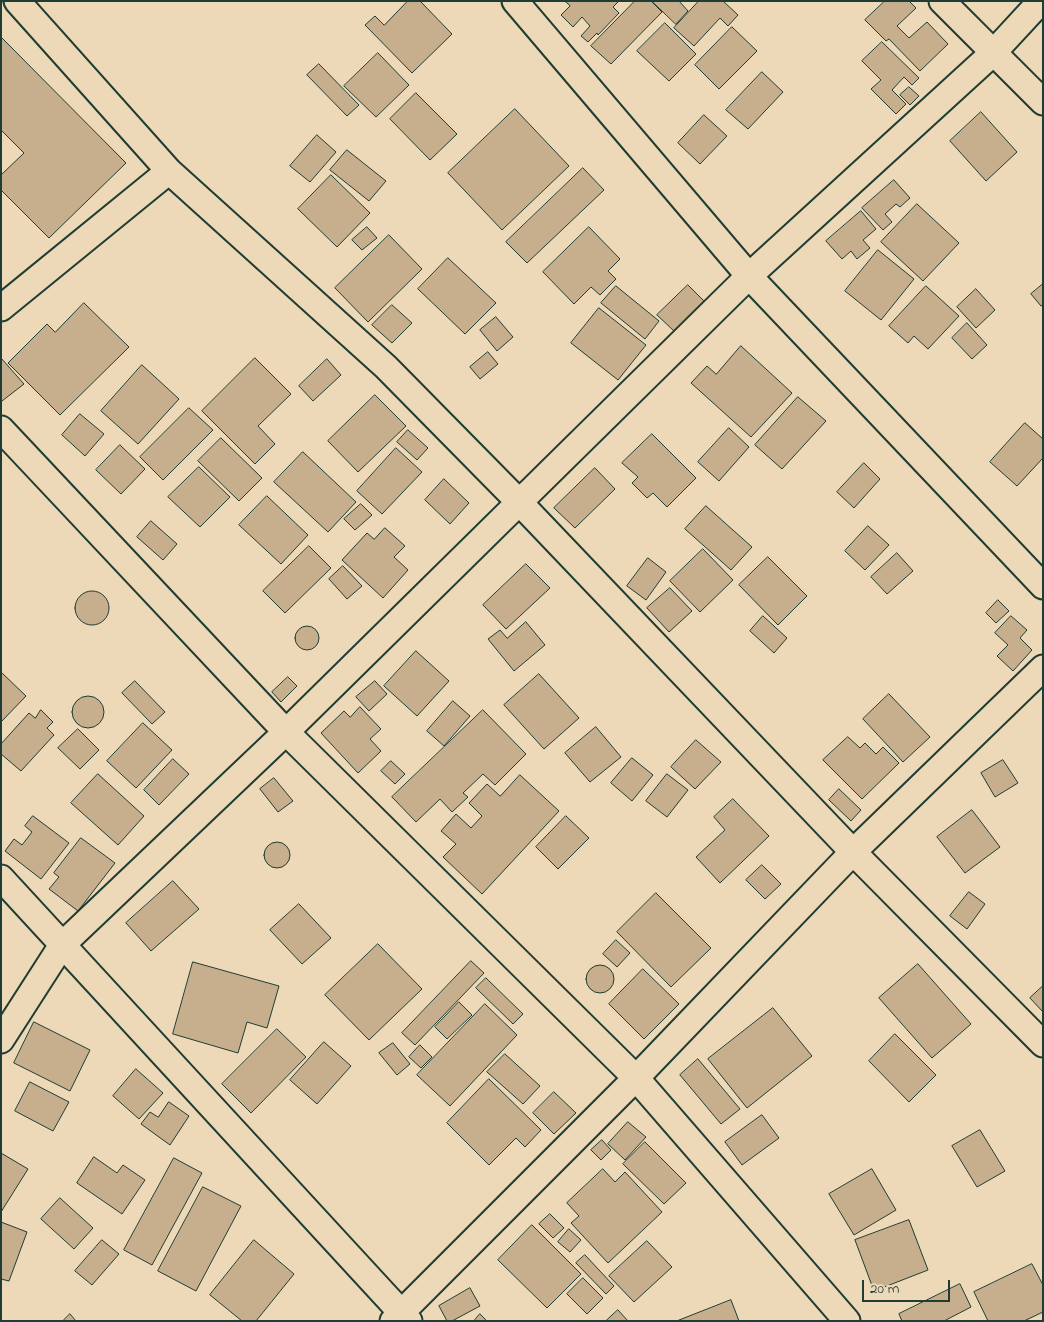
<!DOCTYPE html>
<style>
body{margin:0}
#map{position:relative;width:1044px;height:1322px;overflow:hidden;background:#edd8b7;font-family:"Indie Flower",sans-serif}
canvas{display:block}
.frame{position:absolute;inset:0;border:2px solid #1f3d34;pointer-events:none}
.scale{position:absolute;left:862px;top:1280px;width:88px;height:22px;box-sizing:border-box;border:2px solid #1f3d34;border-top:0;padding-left:6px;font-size:15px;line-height:18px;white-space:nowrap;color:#1f3d34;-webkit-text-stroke:4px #edd8b7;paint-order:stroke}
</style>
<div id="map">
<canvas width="1044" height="1322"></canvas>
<div class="frame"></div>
<div class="scale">20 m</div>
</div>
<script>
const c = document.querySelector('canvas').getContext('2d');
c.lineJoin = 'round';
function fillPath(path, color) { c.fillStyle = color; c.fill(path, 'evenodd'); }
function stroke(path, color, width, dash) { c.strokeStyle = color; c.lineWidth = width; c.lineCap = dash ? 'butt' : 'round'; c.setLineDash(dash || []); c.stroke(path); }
const building = new Path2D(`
 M408 1H420L452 34 412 73 365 25 375 16 384 25Z
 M565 1H619L613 7 619 13 598 35 597 33 588 42 581 36 590 26 582 17 573 27 561 15 570 6Z
 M635 1H651L662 12 611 64 591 46Z
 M652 1H679L688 11 676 24Z
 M699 1H723L738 15 728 26 720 18 694 46 674 28Z
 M885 1H909L916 8 897 26 909 38 927 22 948 44 920 71 889 39 886 41 865 20Z
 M665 23 696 54 669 81 637 51Z
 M732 27 757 51 719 89 695 65Z
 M1 37 126 163 49 238 1 190V175L24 153 1 130Z
 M882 42 919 78 912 85 904 77 892 90 906 104 896 114 871 89 881 80 862 61Z
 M378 53 409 85 376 117 344 86Z
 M319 64 359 105 347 116 307 75Z
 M762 72 783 92 748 129 726 110Z
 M909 87 919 96 910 105 900 95Z
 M416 93 457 134 430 160 390 119Z
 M515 109 569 166 502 230 448 173Z
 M981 112 1017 152 986 181 950 141Z
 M704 115 727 136 700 164 678 143Z
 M317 135 336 152 310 182 290 166Z
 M347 150 386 181 369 201 330 170Z
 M583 168 604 190 527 263 506 242Z
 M331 175 370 213 337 247 298 209Z
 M894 180 910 198 900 207 896 204 885 214 892 222 883 230 862 208Z
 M917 204 959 243 923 281 881 242Z
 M861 211 876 229 863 240 870 248 857 259 851 251 842 259 826 241Z
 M367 227 377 238 362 250 352 240Z
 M589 227 620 259 608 271 616 279 600 295 591 287 574 304 543 272Z
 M389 235 422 269 368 322 335 288Z
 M878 250 914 279 881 320 845 291Z
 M448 258 496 303 465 334 418 289Z
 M1043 284V305L1041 306 1031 294Z
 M688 285 704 301 674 331 657 315Z
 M616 286 659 321 645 339 601 303Z
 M926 286 959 316 928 349 914 336 908 343 889 326Z
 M976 289 995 310 976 328 957 307Z
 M84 303 129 347 60 415 8 363 47 324 55 332Z
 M392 305 412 323 392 343 372 325Z
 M599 308 646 345 618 380 571 343Z
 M496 317 513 337 497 351 480 330Z
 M967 323 987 345 972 359 952 338Z
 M741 346 792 393 751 437 691 383 707 366 716 374Z
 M488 352 498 364 480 379 470 367Z
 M1 358 24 384 2 401 1 400Z
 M255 358 291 394 258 426 275 444 255 464 202 411Z
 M327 359 341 375 313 401 299 386Z
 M142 365 179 399 138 444 101 411Z
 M375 395 406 426 358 472 328 441Z
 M798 397 826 421 782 469 755 445Z
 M189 408 213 430 163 480 140 457Z
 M80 414 104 434 85 456 62 435Z
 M1025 423 1043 439V458L1017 486 990 462Z
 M729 428 749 447 719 481 698 462Z
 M408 430 428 448 417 460 397 442Z
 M652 434 696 478 667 507 653 493 647 498 632 483 638 477 622 463Z
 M221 438 262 478 239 501 198 461Z
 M120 445 145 469 121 494 96 470Z
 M396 448 422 472 382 514 357 491Z
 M303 452 356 502 328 532 274 482Z
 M864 463 880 479 854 508 837 492Z
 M199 467 230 497 200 527 168 497Z
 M595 468 615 489 575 528 554 508Z
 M444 479 469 503 450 524 425 500Z
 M267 496 308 535 281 564 239 525Z
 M361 504 372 515 355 530 344 519Z
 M706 506 752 547 731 570 685 529Z
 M151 521 177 544 163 560 137 537Z
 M868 526 889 545 865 570 845 551Z
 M385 528 405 546 394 557 408 570 383 598 342 560 367 533 374 539Z
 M309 546 331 568 285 613 263 591Z
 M703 549 733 580 700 612 670 581Z
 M897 553 913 571 887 594 871 577Z
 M768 557 807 596 778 625 739 585Z
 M648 558 666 572 646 600 627 586Z
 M526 564 550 588 506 629 483 605Z
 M343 566 362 586 347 599 329 579Z
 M670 588 692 611 669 632 647 608Z
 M75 608a17 17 0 1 1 34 0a17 17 0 1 1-34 0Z
 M998 600 1009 611 996 623 986 613Z
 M763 616 787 638 774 653 750 631Z
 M1011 616 1027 630 1020 638 1032 650 1013 671 997 656 1008 645 995 633Z
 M526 622 545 645 514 671 488 639 500 630 507 638Z
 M295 638a12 12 0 1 1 24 0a12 12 0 1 1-24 0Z
 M416 651 449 681 417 716 384 686Z
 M1 672 26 696 1 722Z
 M539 674 579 718 544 749 504 705Z
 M288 677 297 686 281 702 272 692Z
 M135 681 165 712 152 724 122 693Z
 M375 681 387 694 369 711 356 697Z
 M889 694 930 737 903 762 863 719Z
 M72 712a16 16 0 1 1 32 0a16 16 0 1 1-32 0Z
 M453 701 470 716 444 746 427 731Z
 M360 707 381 729 370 739 381 751 358 773 321 733 344 711 350 717Z
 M41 710 53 722 47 728 54 735 21 771 1 754V744L29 713 35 718Z
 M483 710 526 754 495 785 483 774 463 793 468 797 452 812 440 799 416 822 392 797Z
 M143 723 172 750 136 788 107 761Z
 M596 727 621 757 590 782 565 753Z
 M78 729 99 750 80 769 58 748Z
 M848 737 860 748 865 743 876 754 883 747 899 763 862 799 823 760Z
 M696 740 721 762 695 789 671 767Z
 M632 758 653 775 632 801 611 783Z
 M173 759 189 774 159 805 144 790Z
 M1003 760 1018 783 995 797 981 773Z
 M391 761 405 774 395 784 381 771Z
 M98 774 144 816 118 845 71 803Z
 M667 774 688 790 667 817 646 801Z
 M520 775 559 811 482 894 443 857 456 844 441 831 456 814 471 828 482 816 469 803 487 784 500 796Z
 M274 778 293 801 278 812 260 789Z
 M839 789 861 810 851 821 829 800Z
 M733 799 769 836 720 883 696 857 725 830 714 817Z
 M972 810 1000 847 965 873 937 837Z
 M33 816 69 843 41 879 5 851 14 839 22 845 32 832 25 826Z
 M566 816 589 838 558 869 536 847Z
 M81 838 115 863 78 911 49 889 59 877 54 873Z
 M264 855a13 13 0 1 1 26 0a13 13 0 1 1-26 0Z
 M762 865 781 884 765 899 746 880Z
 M173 881 199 909 151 951 126 923Z
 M969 892 985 904 967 929 950 916Z
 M656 893 711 948 671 987 617 932Z
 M299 904 331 938 302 964 270 930Z
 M616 940 630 953 617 967 603 954Z
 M378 944 422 989 369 1040 325 995Z
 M471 961 484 973 415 1045 402 1033Z
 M193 962 279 986 267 1028 247 1022 238 1053 173 1034Z
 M918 964 971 1024 932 1058 879 998Z
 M586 979a14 14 0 1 1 28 0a14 14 0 1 1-28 0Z
 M643 969 679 1004 644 1039 609 1004Z
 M486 978 523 1014 513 1024 476 988Z
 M1043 986V1012L1030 998Z
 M459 1002 472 1015 447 1039 435 1027Z
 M485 1004 517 1035 450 1106 417 1075Z
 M773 1008 812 1056 747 1108 708 1059Z
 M34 1022 90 1050 70 1091 14 1063Z
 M277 1029 306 1057 251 1113 222 1084Z
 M895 1034 936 1075 909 1102 869 1061Z
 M324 1042 351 1066 317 1104 290 1080Z
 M393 1043 410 1064 397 1075 379 1053Z
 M420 1045 432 1057 421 1068 409 1057Z
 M505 1054 540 1086 523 1104 487 1072Z
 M698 1059 740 1109 721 1124 680 1075Z
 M136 1069 163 1093 139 1119 113 1096Z
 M489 1079 541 1130 525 1147 516 1138 489 1165 447 1123Z
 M30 1082 69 1102 53 1131 15 1111Z
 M554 1092 576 1113 554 1134 533 1113Z
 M169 1102 189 1116 170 1145 141 1124 150 1112 158 1117Z
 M762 1115 779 1138 742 1165 725 1142Z
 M628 1122 646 1137 625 1160 608 1144Z
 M980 1130 1005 1171 977 1187 952 1146Z
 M602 1140 611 1150 601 1160 591 1150Z
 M645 1142 686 1183 664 1204 623 1164Z
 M1 1153 28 1169 1 1212Z
 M94 1157 117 1173 123 1165 145 1180 122 1214 77 1183Z
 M174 1158 202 1173 152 1265 124 1250Z
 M603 1169 615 1182 625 1172 662 1212 608 1263 571 1223 579 1216 567 1203Z
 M872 1169 896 1210 854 1235 829 1194Z
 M203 1187 241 1206 196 1291 158 1271Z
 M60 1198 93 1228 74 1249 41 1219Z
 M550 1214 564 1228 553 1238 539 1224Z
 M909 1220 928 1270 874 1291 855 1240Z
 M1 1222 27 1232 9 1281 1 1279Z
 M532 1225 581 1274 547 1308 498 1260Z
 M569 1229 581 1240 570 1252 558 1242Z
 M102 1240 119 1254 92 1285 75 1271Z
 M254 1240 294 1274 256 1321H242L210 1295Z
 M647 1241 672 1267 634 1302 609 1276Z
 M585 1255 614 1286 606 1294 576 1263Z
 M1032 1264 1043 1285V1312L1024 1321H988L974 1292Z
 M583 1278 603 1298 587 1314 567 1294Z
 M960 1284 971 1307 944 1321H902L899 1314Z
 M470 1288 480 1306 452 1321H447L439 1306Z
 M731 1300 739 1321H677Z
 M618 1310 628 1321H606Z
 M70 1314 76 1321H63Z
 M480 1314 487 1321H474Z`);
const minor = new Path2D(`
 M17 1 169 171 386 367 520 503 853 852 1043 1044
 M515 1 749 276 1043 586
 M942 1 1043 102
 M1 308 169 171
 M1 429 286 732 636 1078 847 1321
 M1 878 409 1321
 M1 1040 62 945 286 732 749 276 993 53 1041 1
 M393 1321 636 1078 853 852 1043 668`);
fillPath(building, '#c7ae8d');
stroke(building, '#1f3d34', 1);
stroke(minor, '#1f3d34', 29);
stroke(minor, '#edd8b7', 25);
</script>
